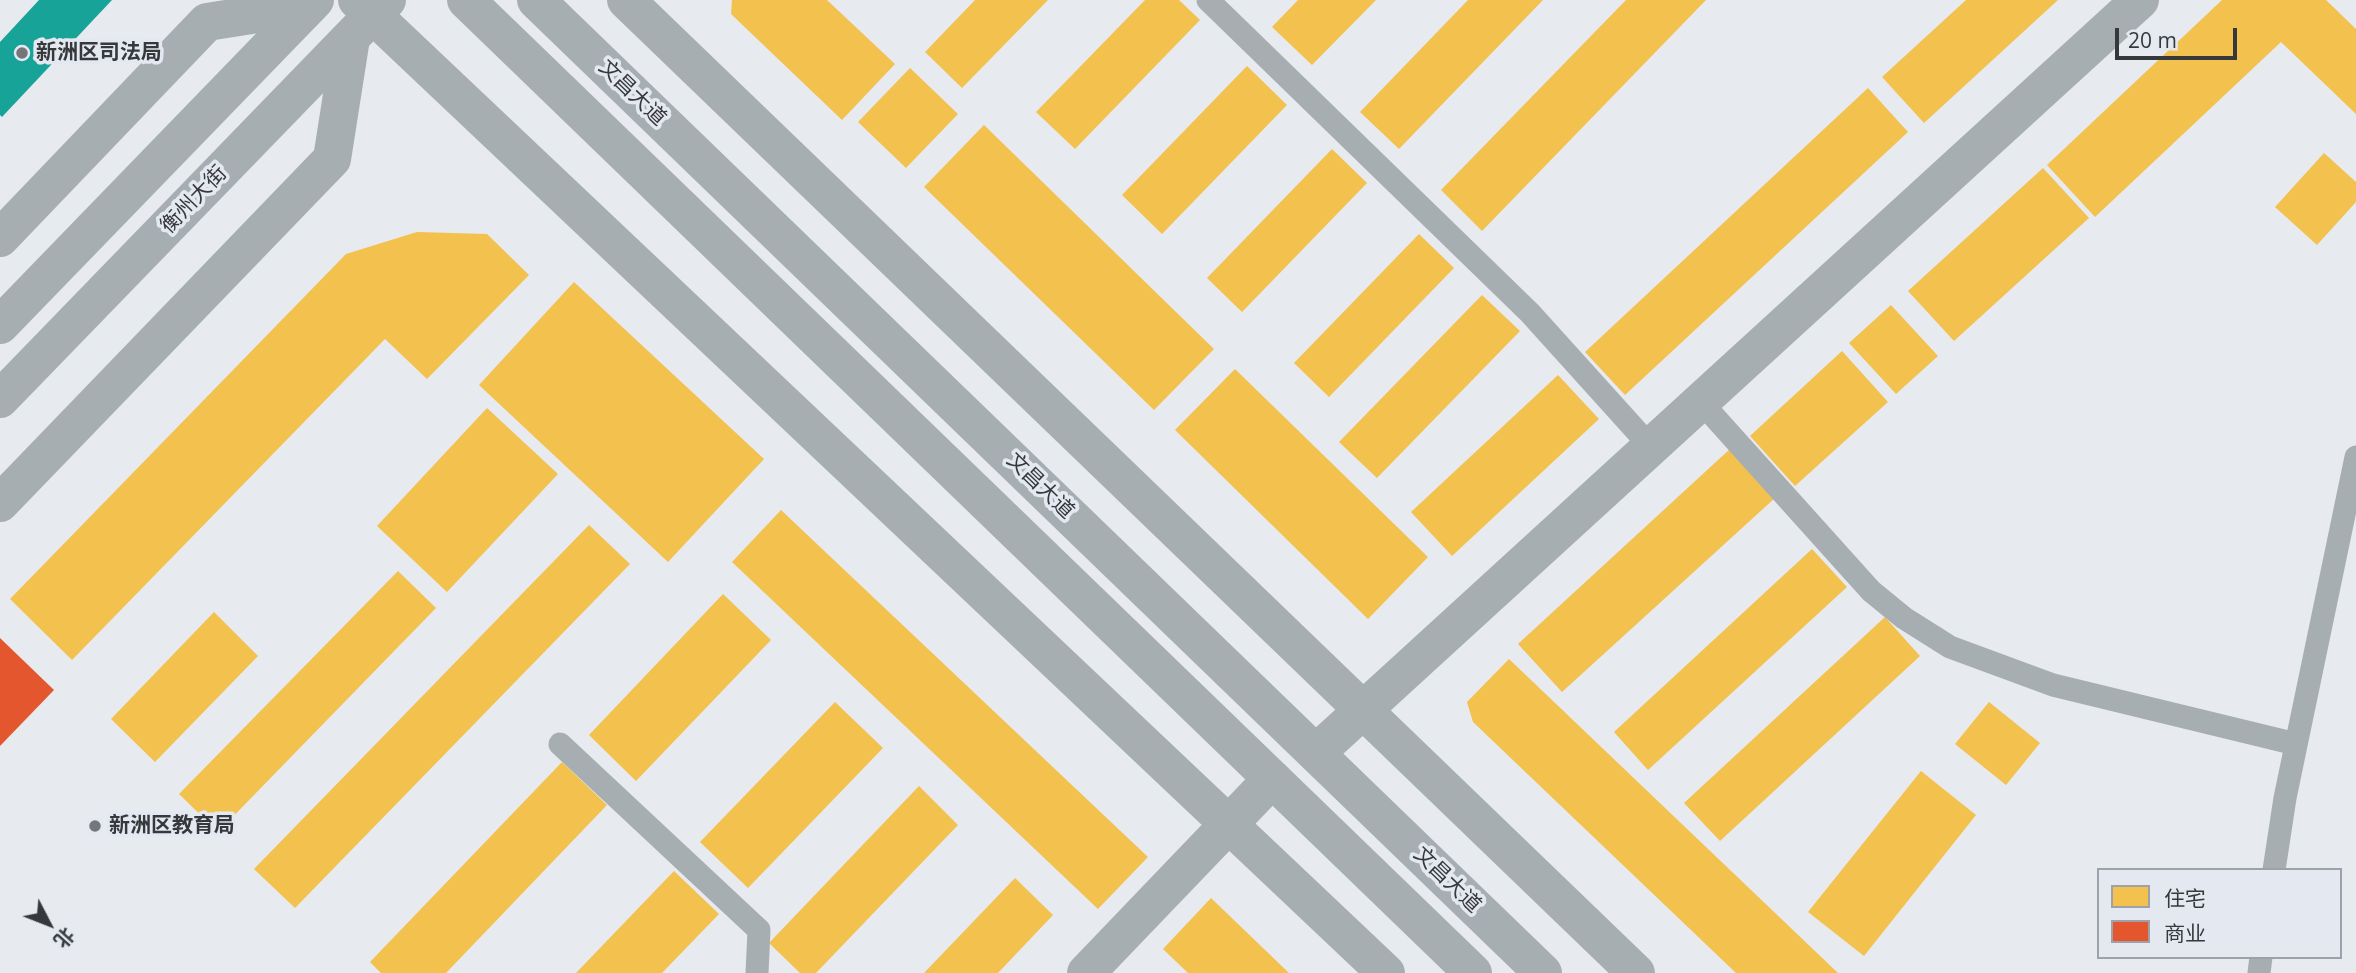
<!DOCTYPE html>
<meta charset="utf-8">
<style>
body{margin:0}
#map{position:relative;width:2356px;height:973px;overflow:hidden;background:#e7eaee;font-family:"Open Sans","Noto Sans SC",sans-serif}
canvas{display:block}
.legend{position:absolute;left:2097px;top:868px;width:245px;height:91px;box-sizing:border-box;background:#e4e9f1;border:2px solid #9ea2a8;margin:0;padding:9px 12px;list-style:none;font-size:21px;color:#36383b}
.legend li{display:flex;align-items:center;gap:14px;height:35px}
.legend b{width:35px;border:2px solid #9ea2a8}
.north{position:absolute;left:14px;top:889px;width:70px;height:70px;-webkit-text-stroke:5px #e4e9f1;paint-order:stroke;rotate:132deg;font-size:19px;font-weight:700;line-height:28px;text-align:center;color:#36383b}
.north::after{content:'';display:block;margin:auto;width:24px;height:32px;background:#36383b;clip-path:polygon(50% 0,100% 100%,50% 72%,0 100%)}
.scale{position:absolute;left:2115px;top:28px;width:122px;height:32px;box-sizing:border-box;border:4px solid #36383b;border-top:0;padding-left:9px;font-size:21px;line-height:24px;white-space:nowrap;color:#36383b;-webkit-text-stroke:5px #e4e9f1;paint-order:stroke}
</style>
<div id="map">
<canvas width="2356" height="973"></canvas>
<ul class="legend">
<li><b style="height:19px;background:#f2c14e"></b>住宅</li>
<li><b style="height:19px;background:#e4572e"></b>商业</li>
</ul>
<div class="north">北</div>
<div class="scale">20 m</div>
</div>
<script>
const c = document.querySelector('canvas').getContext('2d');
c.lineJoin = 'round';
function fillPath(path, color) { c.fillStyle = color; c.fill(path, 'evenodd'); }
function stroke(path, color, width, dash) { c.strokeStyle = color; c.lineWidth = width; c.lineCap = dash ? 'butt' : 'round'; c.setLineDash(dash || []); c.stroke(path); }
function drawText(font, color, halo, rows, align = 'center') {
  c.font = font + ' "Open Sans","Noto Sans SC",sans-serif'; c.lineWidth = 7; c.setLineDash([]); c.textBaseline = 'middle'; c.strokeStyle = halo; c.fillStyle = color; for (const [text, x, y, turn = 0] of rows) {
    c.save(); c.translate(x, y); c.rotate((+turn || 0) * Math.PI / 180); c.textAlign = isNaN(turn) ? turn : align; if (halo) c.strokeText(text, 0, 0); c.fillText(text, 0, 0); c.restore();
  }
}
const homes = new Path2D(`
 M732 0H827L895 64 842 120 731 14Z
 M975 0H1048L962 88 925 52Z
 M1145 0H1179L1200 20 1075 149 1036 112Z
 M1298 0H1376L1312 65 1272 27Z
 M1468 0H1543L1399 149 1360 112Z
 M1626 0H1706L1482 231 1441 190Z
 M1966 0H2058L1924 123 1882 77Z
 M2222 0H2326L2356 29V114L2281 42 2095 217 2047 165Z
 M1247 66 1287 105 1162 234 1122 195Z
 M910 68 958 114 906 168 858 122Z
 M1868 88 1908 132 1625 395 1585 352Z
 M984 125 1214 349 1154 410 924 187Z
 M1332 149 1367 183 1242 312 1207 278Z
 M2324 153 2356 182V202L2317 245 2275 207Z
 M2043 168 2089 218 1954 341 1908 291Z
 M417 232 487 234 529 275 427 379 385 339 72 660 10 599 346 254Z
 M1419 234 1454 268 1329 397 1294 363Z
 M574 282 764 459 668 562 479 385Z
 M1482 295 1520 331 1377 478 1339 442Z
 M1891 305 1938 356 1896 394 1849 343Z
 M1842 351 1888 402 1795 486 1750 436Z
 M1235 369 1428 557 1368 619 1175 430Z
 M1558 375 1599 419 1452 556 1411 512Z
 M487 408 558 474 447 592 377 526Z
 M1730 449 1775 498 1562 692 1518 644Z
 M781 510 1148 857 1098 909 732 562Z
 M589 525 630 564 295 908 254 869Z
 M1812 549 1847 587 1648 770 1614 732Z
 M398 571 436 608 218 832 179 794Z
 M723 594 771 640 636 781 589 735Z
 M214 612 258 656 155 762 111 719Z
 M1885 617 1920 656 1720 841 1684 803Z
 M1509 659 1838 973H1736L1473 722 1467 702Z
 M835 702 883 748 748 888 700 842Z
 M1989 702 2040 743 2006 785 1955 744Z
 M562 762 607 805 446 973H381L370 962Z
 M1921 771 1976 815 1864 956 1808 912Z
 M919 786 958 825 816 973H800L769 943Z
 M674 871 719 914 662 973H576Z
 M1015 878 1053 915 998 973H924Z
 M1211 898 1289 973H1188L1163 949Z`);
const shops = new Path2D(`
 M0 638 54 690 0 746Z`);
const public = new Path2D(`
 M39 0H112L2 117 0 115V42Z`);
const service = new Path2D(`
 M1208 0 1530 313 1651 447
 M1701 402 1871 591 1904 618 1950 647 2053 685 2296 744
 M560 744 759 930 757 973
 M2274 870 2285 798 2356 457
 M2259 973 2261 957`);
const minor = new Path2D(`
 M357 0 1386 973
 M626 0 1636 973
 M0 238 207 22 309 6
 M0 503 332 159 351 38
 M1316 753 2140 0
 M1086 973 1272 779`);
const secondary = new Path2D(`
 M466 0 1473 973
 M536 0 1543 973
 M0 325 315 0
 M0 399 387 0`);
const markers = [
 [22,53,7,"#74767a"],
 [95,826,7,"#74767a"]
];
const poiNames = [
 ["新洲区司法局",36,53],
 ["新洲区教育局",109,826]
];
const streetNames = [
 ["文昌大道",632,93,44],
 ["衡州大街",194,200,-46],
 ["文昌大道",1040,486,44],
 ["文昌大道",1447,880,44]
];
fillPath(homes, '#f2c14e');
fillPath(shops, '#e4572e');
fillPath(public, '#17a398');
stroke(service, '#a7aeb2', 23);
stroke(minor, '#a7aeb2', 38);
stroke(secondary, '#a6aeb2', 38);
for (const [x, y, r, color] of markers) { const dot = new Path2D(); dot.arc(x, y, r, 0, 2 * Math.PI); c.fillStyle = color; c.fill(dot); stroke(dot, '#e4e9f1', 2.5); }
drawText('bold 21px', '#36383b', '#e4e9f1', poiNames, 'left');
drawText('21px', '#36383b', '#e4e9f1', streetNames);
</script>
